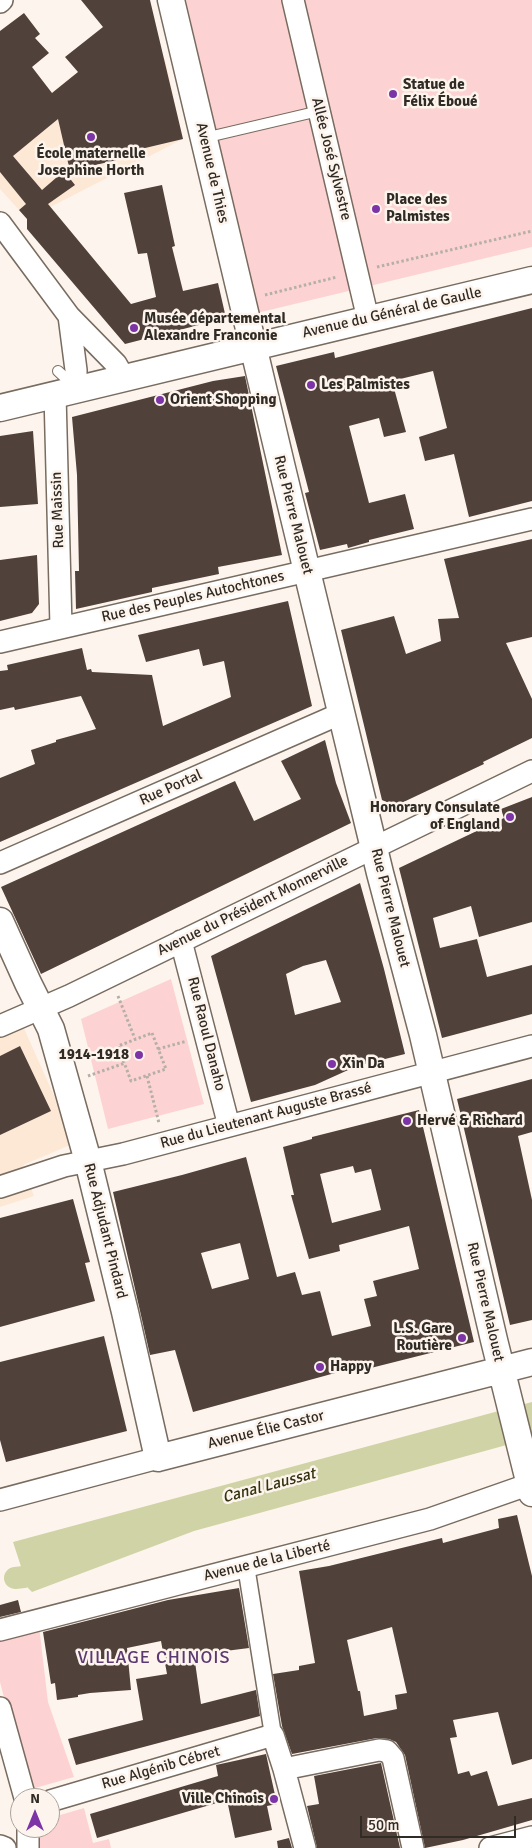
<!DOCTYPE html>
<meta charset="utf-8">
<style>
body{margin:0}
#map{position:relative;width:532px;height:1848px;overflow:hidden;background:#fdf5ed;font-family:Signika,sans-serif}
canvas{display:block}
.north{position:absolute;left:10px;top:1788px;width:50px;height:50px;box-sizing:border-box;background:#fdf5ed;border:1px solid #aba49d;border-radius:50%;rotate:0deg;font-size:14px;font-weight:700;line-height:20px;text-align:center;color:#312b26}
.north::after{content:'';display:block;margin:auto;width:18px;height:22px;background:#7c34a6;clip-path:polygon(50% 0,100% 100%,50% 72%,0 100%)}
.scale{position:absolute;left:360px;top:1816px;width:156px;height:22px;box-sizing:border-box;border:2px solid #312b26;border-top:0;padding-left:6px;font-size:15px;line-height:18px;white-space:nowrap;color:#312b26;-webkit-text-stroke:4px #fdf5ed;paint-order:stroke}
</style>
<div id="map">
<canvas width="532" height="1848"></canvas>
<div class="north">N</div>
<div class="scale">50 m</div>
</div>
<script>
const c = document.querySelector('canvas').getContext('2d');
c.lineJoin = 'round';
function fillPath(path, color) { c.fillStyle = color; c.fill(path, 'evenodd'); }
function stroke(path, color, width, dash) { c.strokeStyle = color; c.lineWidth = width; c.lineCap = dash ? 'butt' : 'round'; c.setLineDash(dash || []); c.stroke(path); }
function drawText(font, color, halo, rows, align = 'center') {
  c.font = font + ' Signika,sans-serif'; c.lineWidth = 5; c.setLineDash([]); c.textBaseline = 'middle'; c.strokeStyle = halo; c.fillStyle = color; for (const [text, x, y, turn = 0] of rows) {
    c.save(); c.translate(x, y); c.rotate((+turn || 0) * Math.PI / 180); c.textAlign = isNaN(turn) ? turn : align; if (halo) c.strokeText(text, 0, 0); c.fillText(text, 0, 0); c.restore();
  }
}
const built = new Path2D(`
 M165 59 183 139 27 219 0 189V134L75 74 120 69Z
 M15 1008 75 1143 23 1165 34 1196 0 1207V1014Z`);
const green = new Path2D(`
 M186 0H532V247L257 313Z
 M171 979 204 1104 108 1129 81 1019Z
 M39 1626 48 1702 74 1777 28 1790 0 1682V1635Z
 M84 1808 93 1843 109 1839 111 1848H35L28 1828H50V1818Z`);
const water = new Path2D(`
 M532 1402V1438L194 1531 32 1592 28 1588 13 1542Z`);
const canal = new Path2D(`
 M15 1578 24 1577 50 1564`);
const building = new Path2D(`
 M81 0H150L183 139 124 153 125 158 70 171 58 119 13 156 42 190 64 171 75 185 48 204 131 304 156 297 147 253 138 254 124 193 162 185 175 246 172 247 183 291 218 283 226 318 125 344 27 229V219L19 210 26 204 0 172V31L24 13 40 34 35 38 49 53 32 67 52 93 78 72 65 57 103 27Z
 M532 308V501L469 517 454 454 425 461 419 437 447 428 433 371 392 381 406 432 384 437 379 418 349 426 369 503 405 494 414 529 369 540V542L348 548 347 544 320 550 305 493 309 492 276 366 334 352 335 358Z
 M245 376 282 555 218 567 219 574 152 588V592L76 609 75 571H79L77 475 72 417 213 381Z
 M33 431 38 504 0 507V436Z
 M532 539V637L506 643 532 699V738L483 762 484 764 395 806 382 800 341 630 394 616 406 654 441 641 438 619 459 618 444 559Z
 M37 555 39 604 32 613 0 621V560Z
 M288 601 312 706 0 842V778L35 764 31 750 56 742V740L96 729 81 696 15 710 14 707 0 710V671L8 670 7 665 82 648 87 670 91 669 92 672 152 675 163 726 231 697 224 661 203 666 199 649 146 662 138 635Z
 M325 740 336 783 351 823 41 974 1 887 235 781 254 821 301 799 281 761Z
 M532 797V922L479 937 471 906 433 918 440 948 477 939 487 977 532 965V1014L442 1038 399 868 504 818 501 809Z
 M360 883 384 969 405 1054 357 1066 315 1085 251 1102 211 956ZM326 960 341 1002 295 1015 286 974 303 966Z
 M20 1046 51 1111 0 1135V1056Z
 M532 1079V1132L518 1136 532 1200V1320L510 1325 457 1099Z
 M419 1110 474 1342 347 1374 346 1370 193 1412 175 1350 150 1355 113 1192 182 1175 246 1157 277 1277 295 1272 302 1295 320 1291 332 1336 371 1326 364 1299 377 1296 373 1281 419 1269 409 1226 339 1245 340 1251 309 1259 291 1195H294L283 1147 312 1139V1137ZM353 1166 355 1173 371 1169 381 1210 332 1223 320 1174ZM240 1243 249 1279 212 1289 201 1253Z
 M73 1199 90 1262 85 1263 95 1301 0 1327V1218Z
 M104 1336 127 1431 6 1462 0 1440V1362Z
 M517 1515 532 1576V1759L512 1765 498 1712 453 1720 457 1737 450 1738 458 1774 469 1771 471 1776 487 1771 498 1806 532 1798V1820L463 1840 425 1848 405 1755 396 1742 389 1739 377 1738 292 1754 282 1726 273 1674 299 1670V1666L315 1663 299 1571 329 1566 442 1538 443 1543 465 1537 499 1528 498 1519ZM392 1627 407 1693 395 1695 397 1709 364 1716 360 1691H358L347 1640Z
 M239 1588 249 1648 194 1655 201 1704 256 1690 260 1716 76 1765 68 1739 143 1720 136 1679 167 1674 161 1641 127 1648 131 1690 90 1693 78 1695V1697L57 1700 55 1683 51 1684 43 1632 168 1600Z
 M18 1600 21 1612 0 1617V1605Z
 M266 1754 277 1804 267 1806 272 1830 235 1838 227 1800 97 1838 90 1814 218 1776 216 1765Z
 M381 1763 400 1848H317L307 1806 319 1804 314 1776Z
 M289 1838 292 1848H278L277 1841Z`);
const path = new Path2D(`
 M377 267 532 231
 M265 295 337 277
 M118 996 135 1039
 M152 1033 166 1069 131 1081 118 1046Z
 M158 1049 187 1041
 M88 1076 125 1063
 M147 1076 159 1123`);
const service = new Path2D(`
 M204 138 319 111
 M58 371 74 386`);
const pedestrian = new Path2D(`
 M246 1566 273 1735`);
const minor = new Path2D(`
 M293 0 368 319
 M0 2 2 0
 M0 223 69 316 116 364 124 378
 M69 316 76 370V389
 M55 394 61 627
 M0 642 532 519
 M0 863 342 713
 M181 941 229 1126
 M0 1026 69 996 532 771
 M0 1187 64 1166 123 1154 532 1046
 M0 1500 158 1458
 M0 1630 430 1519 530 1484
 M0 1708 25 1798
 M284 1769 379 1750 387 1751 393 1758 413 1848
 M50 1801 273 1735 284 1769 305 1848
 M28 1828V1848
 M0 1846 5 1848
 M490 1848 532 1837`);
const tertiary = new Path2D(`
 M171 0 282 468 380 873 423 1035 494 1340 532 1493
 M0 408 532 280
 M0 921 28 983 51 1029 88 1161 125 1312 158 1458 532 1362`);
const markers = [
 [393,94,5,"#7c34a6"],
 [91,137,5,"#7c34a6"],
 [376,209,5,"#7c34a6"],
 [134,328,5,"#7c34a6"],
 [311,385,5,"#7c34a6"],
 [160,400,5,"#7c34a6"],
 [510,817,5,"#7c34a6"],
 [139,1055,5,"#7c34a6"],
 [332,1064,5,"#7c34a6"],
 [407,1121,5,"#7c34a6"],
 [462,1338,5,"#7c34a6"],
 [320,1367,5,"#7c34a6"],
 [274,1799,5,"#7c34a6"]
];
const poiNames = [
 ["Statue de",403,85],
 ["Félix Éboué",403,102],
 ["École maternelle",91,154,"center"],
 ["Josephine Horth",91,171,"center"],
 ["Place des",386,200],
 ["Palmistes",386,217],
 ["Musée départemental",144,319],
 ["Alexandre Franconie",144,336],
 ["Les Palmistes",321,385],
 ["Orient Shopping",170,400],
 ["Honorary Consulate",500,808,"right"],
 ["of England",500,825,"right"],
 ["1914-1918",129,1055,"right"],
 ["Xin Da",342,1064],
 ["Hervé & Richard",417,1121],
 ["L.S. Gare",452,1329,"right"],
 ["Routière",452,1346,"right"],
 ["Happy",330,1367],
 ["Ville Chinois",264,1799,"right"]
];
const streetNames = [
 ["Allée José Sylvestre",331,159,76],
 ["Avenue de Thies",212,173,77],
 ["Avenue du Général de Gaulle",392,313,-13],
 ["Rue Maissin",58,510,-92],
 ["Rue Pierre Malouet",293,515,76],
 ["Rue des Peuples Autochtones",193,597,-13],
 ["Rue Portal",171,788,-24],
 ["Avenue du Président Monnerville",253,906,-26],
 ["Rue Pierre Malouet",390,908,76],
 ["Rue Raoul Danaho",206,1034,76],
 ["Rue du Lieutenant Auguste Brassé",266,1116,-15],
 ["Rue Adjudant Pindard",105,1231,76],
 ["Rue Pierre Malouet",485,1302,77],
 ["Avenue Élie Castor",266,1430,-14],
 ["Avenue de la Liberté",267,1561,-14],
 ["Rue Algénib Cébret",161,1768,-16]
];
const waterNames = [
 ["Canal Laussat",269,1486,-15]
];
const quarterNames = [
 ["VILLAGE CHINOIS",154,1658]
];
fillPath(built, '#fde8d5');
fillPath(green, '#fcd3d2');
fillPath(water, '#d0d3a5');
stroke(canal, '#d0d3a5', 22);
fillPath(building, '#51413b');
stroke(service, '#786b5f', 12);
stroke(pedestrian, '#786b5f', 19);
stroke(minor, '#786b5f', 24);
stroke(tertiary, '#786b5f', 29);
stroke(path, '#b6afa8', 3, [2.5, 2.5]);
stroke(service, '#fff', 10);
stroke(pedestrian, '#fff', 16);
stroke(minor, '#fff', 21);
stroke(tertiary, '#fff', 26);
for (const [x, y, r, color] of markers) { const dot = new Path2D(); dot.arc(x, y, r, 0, 2 * Math.PI); c.fillStyle = color; c.fill(dot); stroke(dot, '#fdf5ed', 2); }
drawText('bold 15px', '#312b26', '#fdf5ed', poiNames, 'left');
drawText('15px', '#312b26', '#fdf5ed', streetNames);
drawText('italic 16px', '#33330f', '#fdf5ed', waterNames);
c.letterSpacing = '1px';
drawText('18px', '#5a3871', '#fdf5ed', quarterNames);
c.letterSpacing = '0px';
</script>
